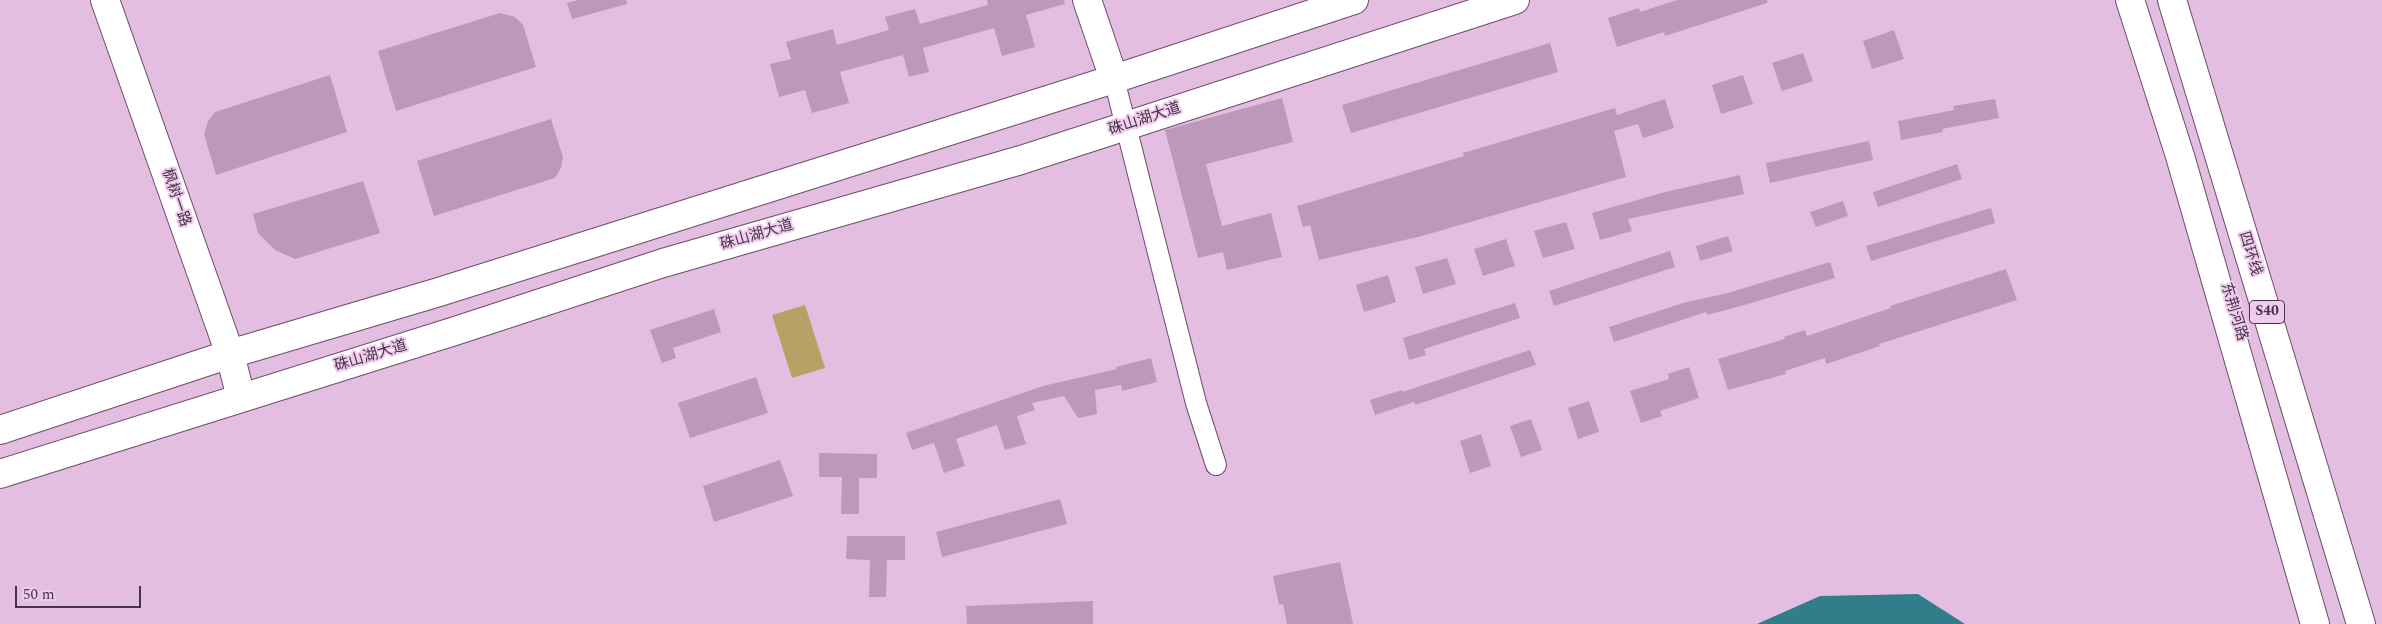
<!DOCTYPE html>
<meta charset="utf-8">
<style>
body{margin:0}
#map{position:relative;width:2382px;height:624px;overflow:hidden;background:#e3bee0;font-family:Spectral,serif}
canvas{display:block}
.scale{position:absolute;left:15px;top:586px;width:126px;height:22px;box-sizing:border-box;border:2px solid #433543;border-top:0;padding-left:6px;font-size:15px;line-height:18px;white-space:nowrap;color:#433543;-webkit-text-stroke:4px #f0cbee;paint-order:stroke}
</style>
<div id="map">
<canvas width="2382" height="624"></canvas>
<div class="scale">50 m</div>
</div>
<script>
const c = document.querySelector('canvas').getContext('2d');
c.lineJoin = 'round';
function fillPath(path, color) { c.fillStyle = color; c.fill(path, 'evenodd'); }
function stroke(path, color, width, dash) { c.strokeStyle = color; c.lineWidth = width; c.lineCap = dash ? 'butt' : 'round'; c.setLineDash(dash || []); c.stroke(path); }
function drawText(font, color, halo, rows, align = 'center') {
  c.font = font + ' Spectral,"Noto Sans SC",serif'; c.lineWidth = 4; c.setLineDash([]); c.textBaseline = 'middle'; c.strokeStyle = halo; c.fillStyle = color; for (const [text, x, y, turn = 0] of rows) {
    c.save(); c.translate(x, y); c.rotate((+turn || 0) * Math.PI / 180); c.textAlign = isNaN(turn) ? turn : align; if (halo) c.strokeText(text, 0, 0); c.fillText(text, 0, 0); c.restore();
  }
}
const green = new Path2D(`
 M805 305 825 368 792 378 772 315Z`);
const water = new Path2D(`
 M1918 594 1965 624H1757L1820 596Z`);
const building = new Path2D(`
 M578 0H626L627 4 572 19 567 3Z
 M987 0H1064L1065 4 1026 15 1035 47 1002 56 994 28 923 48 929 72 909 77 903 55 840 72 849 103 812 113 805 90 779 97 770 64 791 59 786 42 833 29 837 45 889 30 885 17 915 9 920 24 988 5Z
 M1677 0H1767V3L1665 36 1664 32 1617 47 1608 18 1639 8 1640 12Z
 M500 13 515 17 523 25 536 67 396 111 378 51Z
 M1894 30 1904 59 1872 69 1863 41Z
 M1550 43 1558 72 1351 133 1342 105Z
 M1803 53 1813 81 1782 91 1772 63Z
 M330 75 347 132 216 175 204 134 208 121 215 112Z
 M1743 75 1753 104 1721 114 1712 85Z
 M1282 98 1293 142 1206 164 1222 226 1271 213 1282 257 1227 270 1223 252 1198 258 1165 130Z
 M1665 99 1674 128 1643 138 1638 124 1614 131 1626 177 1422 236 1319 260 1310 225 1303 227 1297 206 1464 156 1463 153 1615 108 1617 115Z
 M1995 99 1999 118 1942 129 1943 132 1901 140 1898 121 1954 110 1953 106Z
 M551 119 563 157 561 168 555 178 434 216 417 161Z
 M1869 141 1873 160 1770 183 1766 163Z
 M1957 164 1962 179 1878 207 1873 192Z
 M1740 175 1744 194 1628 219 1632 231 1600 240 1592 213 1665 192Z
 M363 181 380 233 295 259 275 250 258 233 253 214Z
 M1843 201 1848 216 1816 227 1810 212Z
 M1991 208 1995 223 1871 261 1866 246Z
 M1566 222 1575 249 1543 258 1534 231Z
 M1728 236 1733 251 1700 261 1696 246Z
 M1506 239 1515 266 1483 276 1474 249Z
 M1670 251 1675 267 1554 306 1549 291Z
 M1447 258 1456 284 1423 294 1415 267Z
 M1830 262 1835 278 1741 306 1707 315 1706 312 1614 342 1609 327 1683 303 1728 293Z
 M2006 269 2017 300 1879 344 1880 346 1826 364 1825 358 1785 371 1786 374 1728 390 1718 359 1785 339 1784 337 1805 330 1807 336 1891 308 1890 306Z
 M1388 275 1396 302 1364 312 1356 285Z
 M1515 303 1520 318 1424 349 1426 355 1409 360 1403 338Z
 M714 309 721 332 673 348 676 358 662 363 650 330Z
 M1530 350 1536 365 1415 405 1414 402 1375 415 1370 400 1402 390V392Z
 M1151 358 1157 382 1122 391 1121 385 1095 390 1097 414 1078 418 1064 396 1032 403 1035 410 1017 416 1026 444 1005 450 997 425 956 439 965 466 944 473 934 443 912 450 906 433 1043 386 1117 369 1116 367Z
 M1689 367 1699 398 1660 411 1662 416 1641 423 1630 391 1669 379 1668 374Z
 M756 377 768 413 690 438 678 403Z
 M1589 401 1599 432 1578 439 1568 408Z
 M1531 419 1542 450 1521 457 1510 426Z
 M1481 434 1491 466 1470 473 1460 441Z
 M819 453 877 454V478H859V514H841L842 477H819Z
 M780 460 793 496 714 522 703 486Z
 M1060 499 1067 524 942 557 936 532Z
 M847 536H905V560H887L886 597H869L870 560 846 559Z
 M1340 562 1353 624H1287L1283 604 1279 605 1273 576Z
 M1093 601V624H967L966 606Z`);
const street = new Path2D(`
 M1114 79 1196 403 1216 465`);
const secondary = new Path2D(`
 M105 0 230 354 241 398
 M1087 0 1114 79
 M0 430 230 354 439 292 1114 79 1354 0
 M0 474 455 331 663 263 1021 160 1515 0`);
const highway = new Path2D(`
 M2130 0 2180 156 2315 624
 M2172 0 2361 624`);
const shields = [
 [2267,312,35]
];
const shieldNames = [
 ["S40",2267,312]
];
const streetNames = [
 ["硃山湖大道",1145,120,-18],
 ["枫树一路",175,198,71],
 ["硃山湖大道",757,236,-16],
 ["四环线",2249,254,73],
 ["东荆河路",2233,312,73],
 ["硃山湖大道",371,357,-17]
];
fillPath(green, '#b9a166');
fillPath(water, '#307e89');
fillPath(building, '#bc99ba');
stroke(street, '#6c4c6a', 22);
stroke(secondary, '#6c4c6a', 30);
stroke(highway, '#6c4c6a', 30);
stroke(street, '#fff', 20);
stroke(secondary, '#fff', 28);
stroke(highway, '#fff', 28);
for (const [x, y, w] of shields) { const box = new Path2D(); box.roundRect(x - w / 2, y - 11.5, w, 23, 4); c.fillStyle = '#f0cbee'; c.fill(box); stroke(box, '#433543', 1); }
drawText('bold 14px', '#433543', null, shieldNames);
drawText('15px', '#433543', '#f0cbee', streetNames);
</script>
